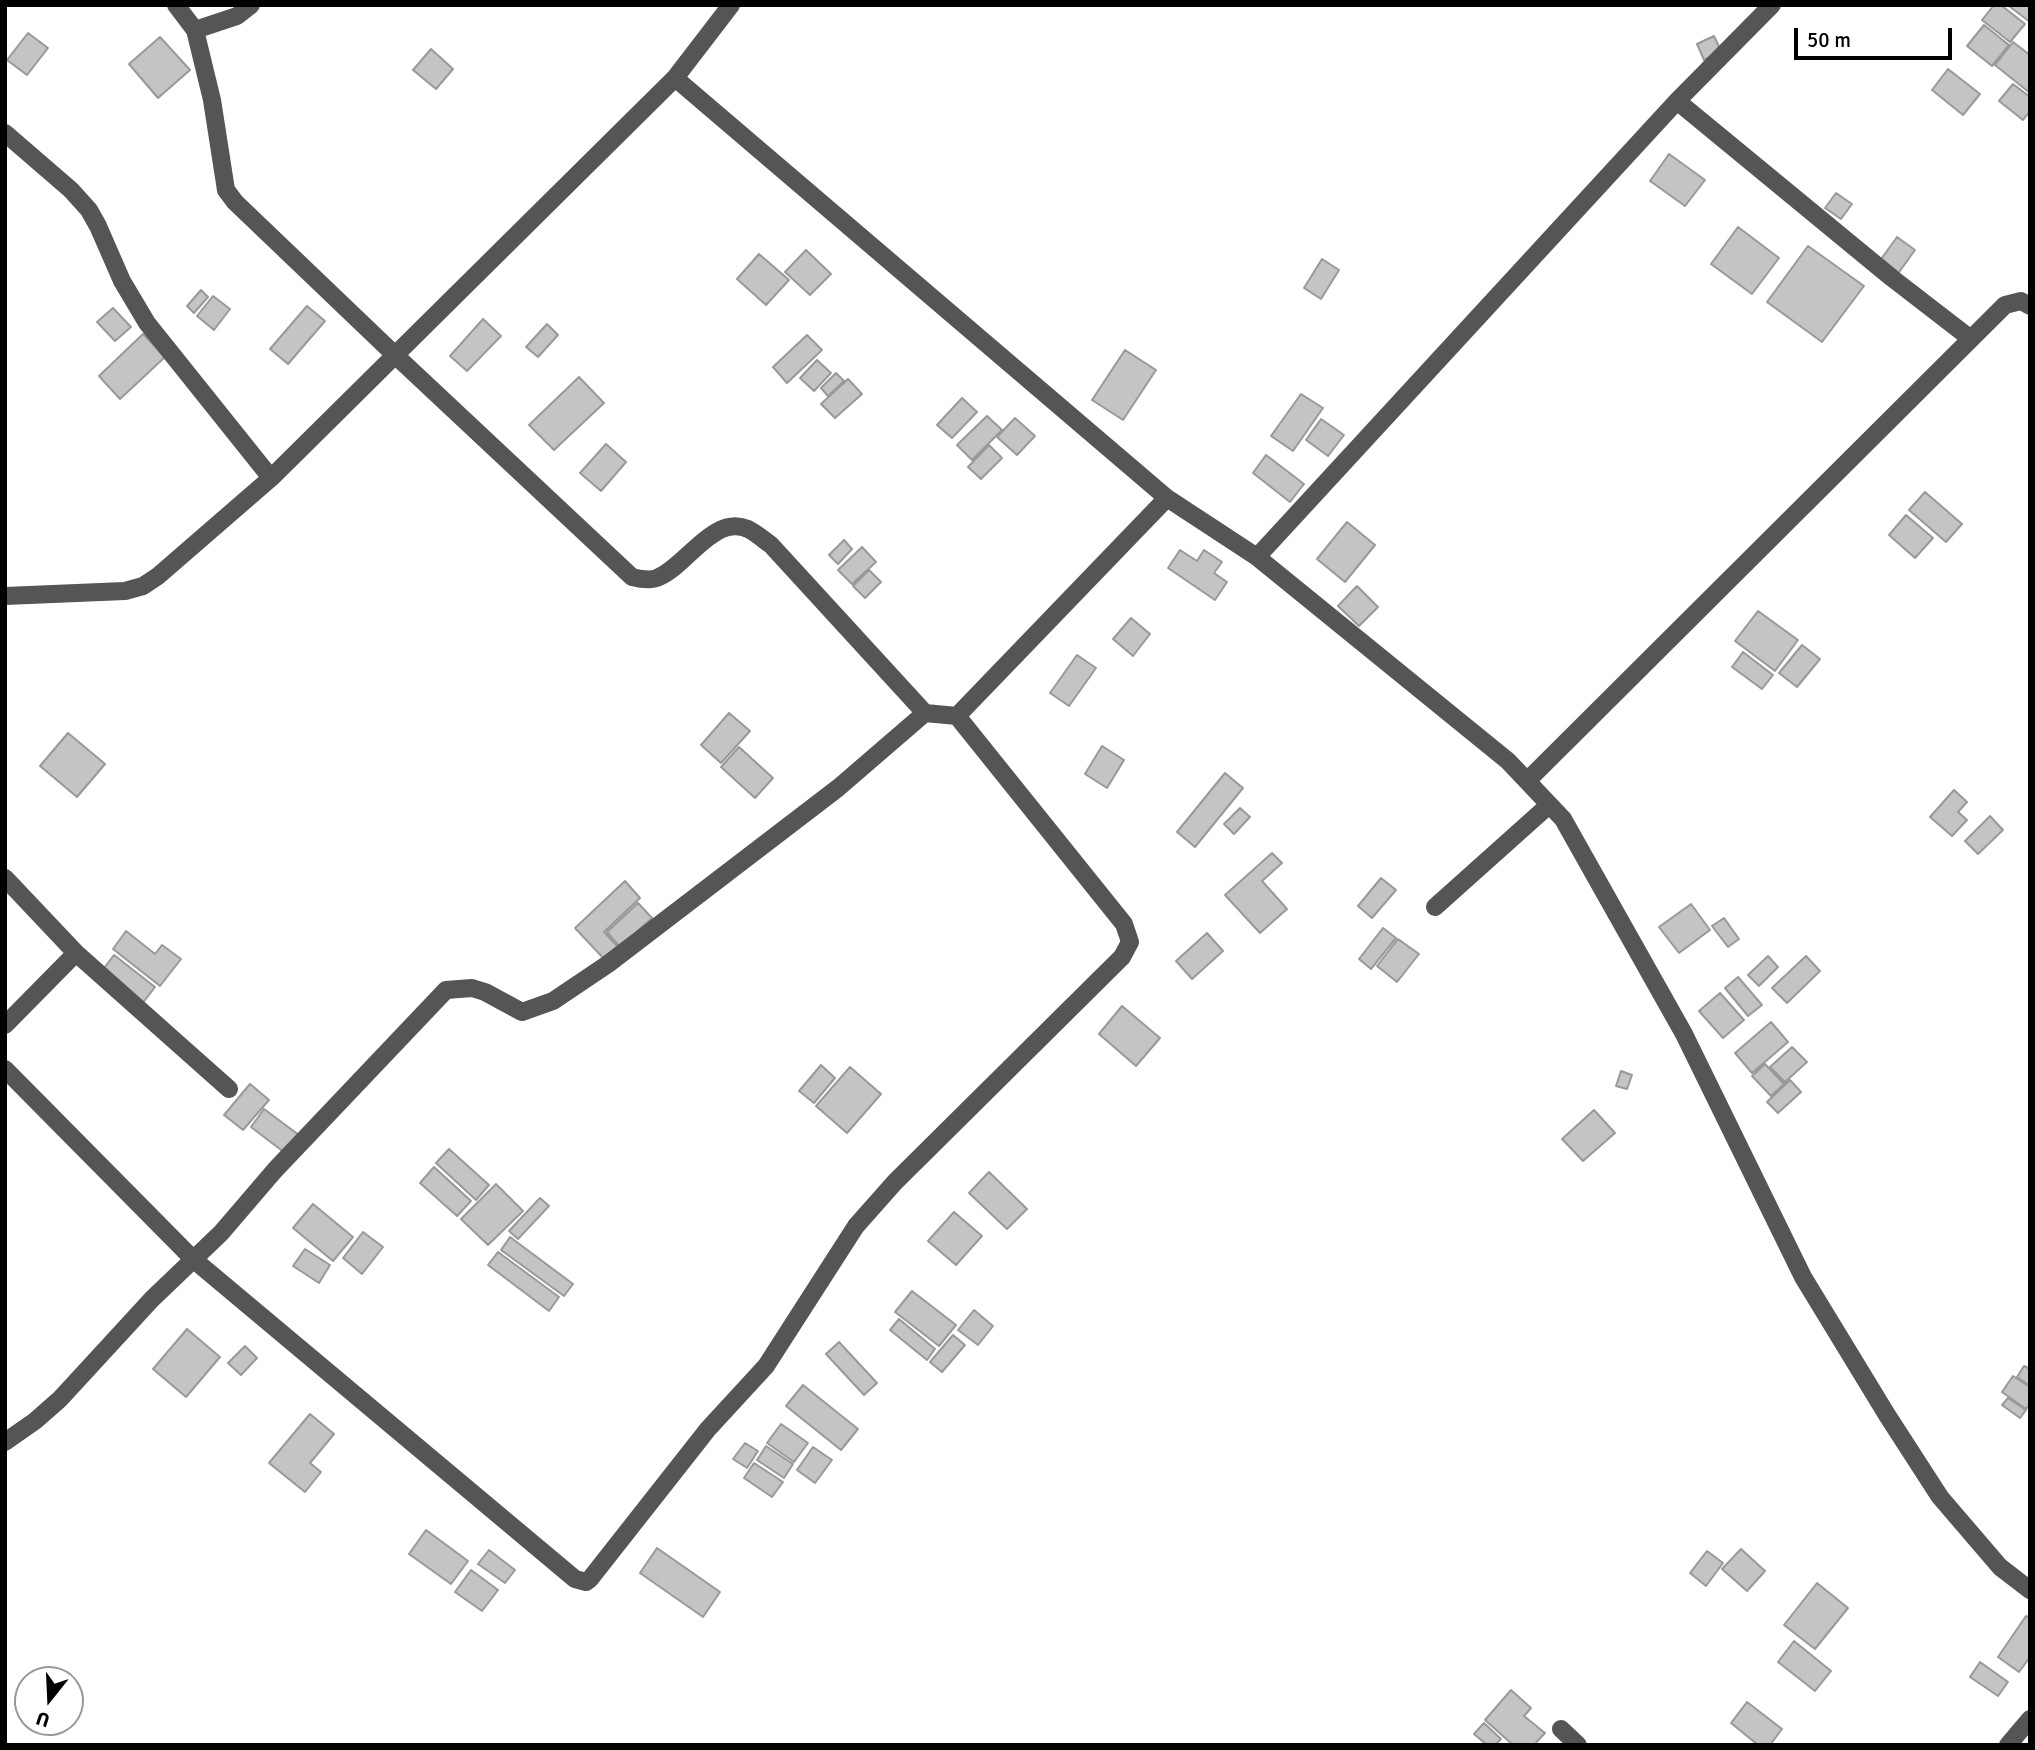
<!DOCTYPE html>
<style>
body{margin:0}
#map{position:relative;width:2035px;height:1750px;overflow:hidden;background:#fff;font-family:Signika,sans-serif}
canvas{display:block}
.frame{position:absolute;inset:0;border:7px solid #000;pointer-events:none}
.north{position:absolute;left:14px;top:1666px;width:70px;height:70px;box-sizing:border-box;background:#fff;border:2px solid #999;border-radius:50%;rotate:198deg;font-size:19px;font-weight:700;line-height:28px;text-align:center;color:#000}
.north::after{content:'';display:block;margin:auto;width:24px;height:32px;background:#000;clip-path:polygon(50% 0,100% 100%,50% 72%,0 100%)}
.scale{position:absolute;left:1794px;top:28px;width:158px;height:32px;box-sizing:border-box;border:4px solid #000;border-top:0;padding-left:9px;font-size:21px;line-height:24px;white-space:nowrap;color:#000;-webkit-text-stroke:5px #fff;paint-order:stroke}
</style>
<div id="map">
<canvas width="2035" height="1750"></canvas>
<div class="frame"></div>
<div class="north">U</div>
<div class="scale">50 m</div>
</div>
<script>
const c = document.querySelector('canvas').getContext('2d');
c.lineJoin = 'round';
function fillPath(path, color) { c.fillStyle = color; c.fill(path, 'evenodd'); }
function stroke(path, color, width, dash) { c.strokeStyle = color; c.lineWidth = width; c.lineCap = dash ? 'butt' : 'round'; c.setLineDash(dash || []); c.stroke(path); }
const building = new Path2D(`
 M1994 5H2001L2025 24 2010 42 1982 20Z
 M2030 5V22L2009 6 2010 5Z
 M1984 25 2009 45 1992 66 1967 46Z
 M28 33 48 48 27 75 7 60Z
 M1714 36 1721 51 1704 60 1697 44Z
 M160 37 190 70 158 98 129 64Z
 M2013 42 2030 55V93L1995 65Z
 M431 49 453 69 436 89 413 70Z
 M1948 69 1980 94 1963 115 1932 90Z
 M2013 84 2030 97V111L2023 120 1999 101Z
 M1669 154 1705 180 1685 206 1650 181Z
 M1836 193 1852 204 1841 219 1825 208Z
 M1738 227 1779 258 1752 294 1711 264Z
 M1897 237 1915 250 1897 275 1879 262Z
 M1808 246 1864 286 1822 342 1767 302Z
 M806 250 831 274 810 295 785 272Z
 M759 254 789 280 766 305 737 279Z
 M1322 259 1339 270 1321 299 1304 288Z
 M201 290 208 297 194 313 187 306Z
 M213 296 230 309 214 330 197 316Z
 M307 306 325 321 288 364 270 349Z
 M113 308 131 327 115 341 97 322Z
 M483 319 501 336 467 371 450 356Z
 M547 324 558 335 538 357 526 347Z
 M143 334 165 357 120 399 99 376Z
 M807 335 822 350 787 383 773 367Z
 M1125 350 1156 370 1123 420 1092 400Z
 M817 360 831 373 814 391 800 378Z
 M836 373 844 381 828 396 821 388Z
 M579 377 604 403 554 450 529 425Z
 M848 379 862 394 835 418 821 404Z
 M1301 394 1323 408 1293 451 1271 436Z
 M962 398 977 412 952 438 937 425Z
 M987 416 1002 430 972 460 957 445Z
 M1015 418 1035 436 1017 455 997 437Z
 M1321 419 1344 435 1328 456 1306 440Z
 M606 444 626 462 601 491 580 473Z
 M989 445 1002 458 981 479 968 467Z
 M1266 455 1304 484 1290 502 1253 473Z
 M1925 492 1962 524 1946 542 1909 510Z
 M1906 515 1933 538 1915 558 1889 535Z
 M1347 522 1375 545 1345 582 1317 559Z
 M844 540 852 549 838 564 829 555Z
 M862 547 876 562 852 584 838 570Z
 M1180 550 1197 561 1204 550 1222 562 1214 573 1227 582 1215 600 1168 568Z
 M869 570 881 582 865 598 853 586Z
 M1357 586 1378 607 1359 626 1338 606Z
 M1758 611 1798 640 1775 671 1735 641Z
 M1131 618 1150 634 1133 656 1113 639Z
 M1802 645 1820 659 1797 687 1779 673Z
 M1743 652 1773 675 1762 689 1732 667Z
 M1077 655 1096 668 1069 706 1050 693Z
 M729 713 750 731 721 763 701 745Z
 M68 733 105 764 77 797 40 766Z
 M1102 746 1124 760 1107 788 1085 774Z
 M739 747 773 778 755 798 721 767Z
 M1225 773 1243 788 1195 847 1177 832Z
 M1954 790 1967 802 1958 812 1967 820 1952 836 1930 817Z
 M1240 808 1250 817 1234 834 1224 824Z
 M1990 816 2003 830 1978 854 1965 841Z
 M1272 853 1282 863 1262 881 1287 909 1260 933 1225 895Z
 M1381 878 1396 890 1372 918 1358 906Z
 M625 881 640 898 604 932 619 948 606 961 575 928Z
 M638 903 652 918 620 947 607 932Z
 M1691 904 1710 930 1679 953 1659 927Z
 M1724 918 1739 939 1728 947 1712 926Z
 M1383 928 1396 938 1371 969 1359 959Z
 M126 931 155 954 162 945 181 959 160 986 113 949Z
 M1207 933 1223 951 1192 979 1176 961Z
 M1398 939 1419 954 1397 982 1377 966Z
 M114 955 155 987 142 1004 101 972Z
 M1768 956 1778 967 1759 986 1748 975Z
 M1806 956 1820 971 1787 1003 1772 988Z
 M1738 977 1762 1005 1748 1016 1725 988Z
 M1720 993 1744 1020 1723 1038 1699 1011Z
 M1122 1006 1160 1038 1136 1066 1099 1034Z
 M1771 1022 1788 1042 1752 1073 1735 1053Z
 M1792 1047 1807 1062 1785 1082 1770 1067Z
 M1765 1064 1784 1084 1771 1096 1752 1076Z
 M821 1065 835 1078 814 1103 799 1091Z
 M850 1067 881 1094 847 1133 816 1106Z
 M1621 1071 1632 1075 1627 1089 1616 1086Z
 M1790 1080 1801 1092 1778 1113 1767 1102Z
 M250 1084 269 1100 243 1130 224 1115Z
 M264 1109 299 1135 285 1153 251 1127Z
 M1594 1110 1615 1133 1583 1161 1562 1139Z
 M449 1149 489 1185 476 1200 436 1163Z
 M434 1167 471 1201 457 1216 420 1183Z
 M989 1172 1027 1209 1007 1229 969 1193Z
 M496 1184 523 1211 488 1245 461 1219Z
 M540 1198 549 1206 518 1239 509 1231Z
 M313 1204 353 1237 333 1261 293 1228Z
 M954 1212 982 1236 956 1265 928 1241Z
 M363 1232 383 1247 362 1274 343 1258Z
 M510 1237 573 1284 564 1296 501 1250Z
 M305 1249 330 1265 319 1283 293 1266Z
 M498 1252 559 1297 549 1311 488 1265Z
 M912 1291 956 1325 939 1346 895 1312Z
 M974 1310 993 1326 978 1345 958 1330Z
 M899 1319 935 1349 927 1360 890 1330Z
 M187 1329 220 1357 186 1397 153 1369Z
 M953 1335 965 1345 942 1372 930 1362Z
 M839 1342 877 1383 864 1395 826 1354Z
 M245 1346 257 1358 241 1375 228 1363Z
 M2024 1366 2030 1369V1386L2017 1377Z
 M2013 1376 2030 1387V1404L2026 1409 2002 1392Z
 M803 1385 858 1429 841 1450 786 1406Z
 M2008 1398 2026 1410 2020 1418 2002 1405Z
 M310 1414 334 1434 310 1463 321 1472 305 1492 269 1463Z
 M781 1424 808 1443 794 1462 767 1443Z
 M745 1443 758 1451 747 1468 733 1459Z
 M766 1446 793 1464 784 1478 757 1460Z
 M813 1447 832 1460 815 1483 797 1470Z
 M754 1463 783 1482 772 1497 744 1478Z
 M426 1530 468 1561 451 1584 409 1554Z
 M657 1548 720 1592 703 1617 640 1573Z
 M1741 1549 1765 1571 1747 1591 1722 1569Z
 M489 1550 515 1570 505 1583 478 1564Z
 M1707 1551 1723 1563 1706 1586 1690 1573Z
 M471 1570 498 1590 482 1611 455 1592Z
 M1817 1583 1848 1608 1815 1649 1784 1625Z
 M2026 1616 2030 1618V1657L2019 1672 1998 1657Z
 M1794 1641 1831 1671 1815 1691 1778 1662Z
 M1980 1662 2008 1682 1998 1696 1970 1677Z
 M1511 1690 1531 1708 1524 1716 1545 1733 1534 1745H1513L1485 1720Z
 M1747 1702 1782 1729 1770 1745H1758L1731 1723Z
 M1484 1723 1501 1739 1495 1745H1487L1474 1734Z`);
const minor = new Path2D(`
 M176 5 195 30 237 16 251 5
 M195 30 212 100 226 190 235 202 395 355 632 577C640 579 652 581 659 577 687 565 714 514 748 529 756 533 764 540 771 545L925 713
 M675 78 1167 498
 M1677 101 1892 278 1971 339
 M5 133 71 190 89 210 98 226 122 281 147 323 271 478
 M1257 557 1508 761 1563 819 1684 1034 1803 1277 1887 1415 1940 1497 2000 1567 2030 1590
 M5 596 125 591 143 586 158 576 271 478 675 78 731 5
 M1527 781 2005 305 2021 301 2030 306
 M5 878 76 953 5 1025
 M1435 907 1549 805
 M76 953 229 1089
 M5 1069 193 1259 575 1579 586 1582 590 1579 708 1429 766 1366 856 1226 895 1182 1122 957 1130 942 1124 924 957 716
 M5 1442 35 1421 60 1399 152 1299 221 1233 275 1170 446 990 472 988 485 992 522 1012 553 1001 608 964 838 788 925 713 957 716 1167 498 1257 557 1677 101 1772 5
 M1561 1729 1578 1745
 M2008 1745 2030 1719`);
fillPath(building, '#c4c4c4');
stroke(building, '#999', 2);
stroke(minor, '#555', 18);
</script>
